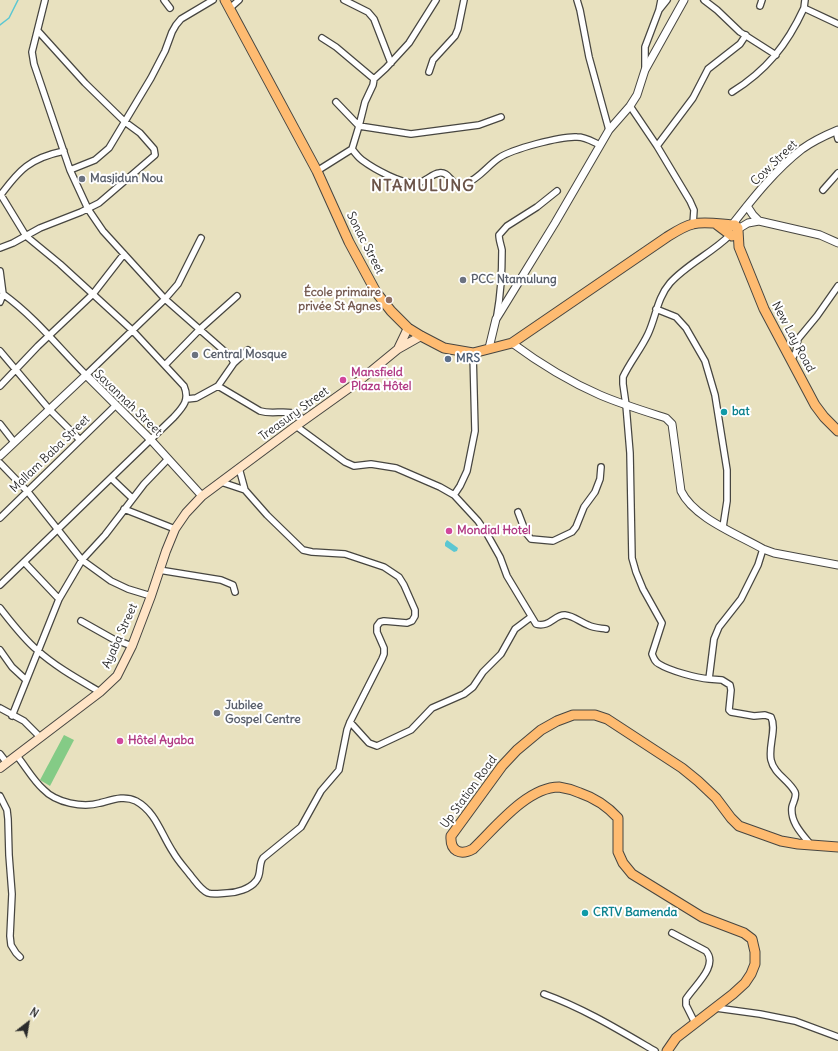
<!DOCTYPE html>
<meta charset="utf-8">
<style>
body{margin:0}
#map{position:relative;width:838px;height:1051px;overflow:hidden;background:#e8e1bf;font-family:Delius,sans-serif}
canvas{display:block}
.north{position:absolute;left:8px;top:1003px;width:40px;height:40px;-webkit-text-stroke:3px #fff;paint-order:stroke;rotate:31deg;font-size:11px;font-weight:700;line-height:16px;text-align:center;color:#2b2b2b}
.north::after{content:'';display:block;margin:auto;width:14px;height:18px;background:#2b2b2b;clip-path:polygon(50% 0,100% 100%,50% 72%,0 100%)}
</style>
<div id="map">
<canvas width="838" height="1051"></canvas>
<div class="north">N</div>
</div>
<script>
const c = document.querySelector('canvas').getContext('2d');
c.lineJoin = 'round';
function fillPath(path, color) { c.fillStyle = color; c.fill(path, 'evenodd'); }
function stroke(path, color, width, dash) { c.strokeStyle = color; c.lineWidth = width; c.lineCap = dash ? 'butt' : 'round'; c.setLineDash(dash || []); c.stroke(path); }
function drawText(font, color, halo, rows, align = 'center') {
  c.font = font + ' Delius,sans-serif'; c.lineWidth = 4; c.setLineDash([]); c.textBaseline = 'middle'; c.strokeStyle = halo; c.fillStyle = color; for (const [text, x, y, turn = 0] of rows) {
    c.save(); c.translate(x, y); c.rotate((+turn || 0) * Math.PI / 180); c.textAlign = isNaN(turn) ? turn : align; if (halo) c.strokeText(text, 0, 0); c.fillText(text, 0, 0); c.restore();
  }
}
const green = new Path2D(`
 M64 735 74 740 50 786 40 780Z`);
const water = new Path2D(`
 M447 540 458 548 457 551 454 552 445 546V543Z`);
const stream = new Path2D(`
 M0 25 9 18 18 0`);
const minor = new Path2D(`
 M45 0 32 52 34 64 70 170 88 209 103 231 165 299 231 357 234 363 218 386
 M164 0 170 8
 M344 0 368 12 374 19 391 63
 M436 0 409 43 386 68 374 79 373 85 365 102 359 126 352 149C355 153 358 157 362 160 374 169 403 185 417 183 426 182 431 174 439 173 451 171 450 188 465 184 479 179 487 166 499 158 512 149 561 136 577 137 586 137 593 142 600 145
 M577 0 580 10 589 57 609 130
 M704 0 717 10 740 32 776 55
 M805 0 804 8 838 24
 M760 6 762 0
 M230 8 239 0
 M659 10 667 0
 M322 38 336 47 374 79
 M645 70V47L659 10 661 0
 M429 72 433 60 455 36 458 29 464 0
 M732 92C766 71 787 45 804 8
 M336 102 359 126 411 134 479 125 501 117
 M630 106 657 146 690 201 694 210 693 224
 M836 131 838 139
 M657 146 693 98 708 69 740 44 746 35
 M70 170 95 160 109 148 151 78 165 51 172 32 176 25 181 19 213 0
 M317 171 352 149
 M823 190 838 173
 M0 196C19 170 30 158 64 151
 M730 235C712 253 687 264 670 283 657 298 656 317 648 334 641 349 630 362 623 377V384L626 405 630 453 632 558 636 572 643 589 662 623 652 654C654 659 655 662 659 664 670 671 697 678 709 679L714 639 719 627 741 599 758 565 763 549
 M0 248 13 243 40 228 81 212 99 203 155 155 154 149 140 133 125 122 85 83 38 31
 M0 271 3 294 0 302
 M3 294C35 317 59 348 86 375L165 299 178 284 201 238
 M656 309 676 317 686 328 705 361 715 395 727 470V501L723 527
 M497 315C501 293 502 272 502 250 501 245 499 240 499 235L507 226 537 207 557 191
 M0 351 49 409 80 440
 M791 360 796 352 798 339 817 316 838 286
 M234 363 248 350
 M165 365 200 329 237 296
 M0 386 38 346 93 294 124 254
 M187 399 196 398 218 386 260 411C277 416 289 406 304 420
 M0 424 14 442
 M296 426 345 462 354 466 371 464 396 468 440 487 454 495 478 521 487 534 500 557 507 576 536 624C550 628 555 614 565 615 574 616 580 622 588 625 594 628 600 628 606 629
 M0 463 28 492 82 560 111 581 128 589 151 596
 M111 478 132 498
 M221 482 245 490
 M454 495 460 486 467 471 475 431 473 353
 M124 509 175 529
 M518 512 526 533 531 539 553 541 572 532 576 527 584 507 595 492 600 479 601 467
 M0 518 116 405
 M24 562 59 599
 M159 570 221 580 233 585 235 592
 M0 585 174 417C183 407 190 400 184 386L132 330 60 264 26 236 1 195
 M0 608C11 622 23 638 37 650 56 667 78 679 100 692
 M81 621 113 639 132 646
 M0 650 12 667 26 680
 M709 679 722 680 730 685 731 690 729 710 731 712 754 716 765 715 771 717C777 729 768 746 771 760 774 774 789 780 795 792 797 797 793 802 792 807 790 822 802 834 811 845
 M0 708 24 721 40 737
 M12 716 59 599 82 560 105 535 144 484 168 459
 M350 722 369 743 377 746 411 730 432 708 464 694 473 687 483 672 501 654 515 629 531 617
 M0 754 7 763
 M17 756C26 767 33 780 43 789 56 803 83 808 100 803 112 800 124 795 136 801 156 812 161 834 173 852 178 861 185 868 191 876 196 882 201 890 208 893 214 895 221 893 227 893 236 893 250 889 256 881 262 874 258 865 263 858L301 827 321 791 339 770 347 730 350 722 382 659 384 654V648L377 632V626L380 622 384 621 407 623 412 621 415 616V610L404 585 399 577 384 567 345 554 312 552 303 550 267 515 245 490 239 468
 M0 796 7 810 8 819 9 855 12 894 10 936 11 945 16 953 20 957
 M672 933 706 951C719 966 694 986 686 999V1005L695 1023
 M544 994C583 1008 619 1030 655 1051
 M716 1008 760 1014 795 1021 838 1037`);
const tertiary = new Path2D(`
 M747 206 753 215 759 221
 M732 225C753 198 775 170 802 149 813 141 826 135 838 130
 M738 229 748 223 759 221 820 235 838 243
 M512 343C539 363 568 381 600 395 621 404 644 411 666 418L672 424 681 491C694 518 737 534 763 549L774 553 838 565
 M489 348 496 319 501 311 555 223 609 130 630 106 637 95 645 70 684 0
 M0 456 86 375 151 440 202 496`);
const secondary = new Path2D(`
 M398 349 408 328
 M0 768 100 692 117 676 132 646 151 596 166 551 175 529 186 513 202 496 296 426 359 381 398 349 421 336`);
const trunk = new Path2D(`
 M225 0 317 171 349 242 376 292 391 311 408 328 421 336 444 348 473 353 512 343 667 237C675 232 684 226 693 224 705 221 719 224 732 225
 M716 224 732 236 737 233 738 228 735 225H732L728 228V232
 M738 230 739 247 764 309 815 405 824 417 838 431
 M667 1051 676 1038 733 994 745 983 751 974 755 964V952L752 939 744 933 702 917 632 874 623 863 618 852V818C607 806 595 798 580 793 573 790 566 788 559 787 527 787 495 828 473 849 460 856 450 851 451 836L502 766 517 750 541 730 557 721 573 715H595L607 719 682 768 698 781 716 798 731 818 739 826 781 841 798 844 838 847`);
const markers = [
 [82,179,4,"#6b7280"],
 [463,280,4,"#6b7280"],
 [389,300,4,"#8d6e63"],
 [195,355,4,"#6b7280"],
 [448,359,4,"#5c6f8a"],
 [343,380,4,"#d1479c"],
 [724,412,4,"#0f9aa8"],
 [449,531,4,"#d1479c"],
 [217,713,4,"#6b7280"],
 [120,741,4,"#d1479c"],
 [585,913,4,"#0f9aa8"]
];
const streetNames = [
 ["Cow Street",774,163,-44],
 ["Sonac Street",365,243,63],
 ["New Lay Road",793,337,62],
 ["Savannah Street",128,403,44],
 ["Treasury Street",294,414,-36],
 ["Mallam Baba Street",50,454,-44],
 ["Ayaba Street",120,636,-66],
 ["Up Station Road",469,792,-54]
];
const worshipNames = [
 ["Masjidun Nou",90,179],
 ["PCC Ntamulung",471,280],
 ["Central Mosque",203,355],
 ["Jubilee",225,706],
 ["Gospel Centre",225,720]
];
const educationNames = [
 ["École primaire",381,293],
 ["privée St Agnes",381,307]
];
const serviceNames = [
 ["MRS",456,359]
];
const hotelNames = [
 ["Mansfield",351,373],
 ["Plaza Hôtel",351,387],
 ["Mondial Hotel",457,531],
 ["Hôtel Ayaba",128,741]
];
const cultureNames = [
 ["bat",732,412],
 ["CRTV Bamenda",593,913]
];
const districtNames = [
 ["NTAMULUNG",423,186]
];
fillPath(green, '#84cb86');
fillPath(water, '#5bc7d2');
stroke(stream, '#5bc7d2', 1.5);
stroke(minor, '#474641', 8);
stroke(tertiary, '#474641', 9);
stroke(secondary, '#474641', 10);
stroke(trunk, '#474641', 11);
stroke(minor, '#fff', 5.5);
stroke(tertiary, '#fff', 7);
stroke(secondary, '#ffe4c6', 8);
stroke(trunk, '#febb71', 9);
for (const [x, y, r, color] of markers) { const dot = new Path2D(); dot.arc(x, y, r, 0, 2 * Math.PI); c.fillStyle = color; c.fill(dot); stroke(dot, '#fff', 1.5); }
drawText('12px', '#2b2b2b', '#fff', streetNames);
drawText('bold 12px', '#5b616d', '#fff', worshipNames, 'left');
drawText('bold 12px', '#785e54', '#fff', educationNames, 'right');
drawText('bold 12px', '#4e5e75', '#fff', serviceNames, 'left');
drawText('bold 12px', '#b23c85', '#fff', hotelNames, 'left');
drawText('bold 12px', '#0d838f', '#fff', cultureNames, 'left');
c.letterSpacing = '1px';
drawText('bold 16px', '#6b5449', '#fff', districtNames);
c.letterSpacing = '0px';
</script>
